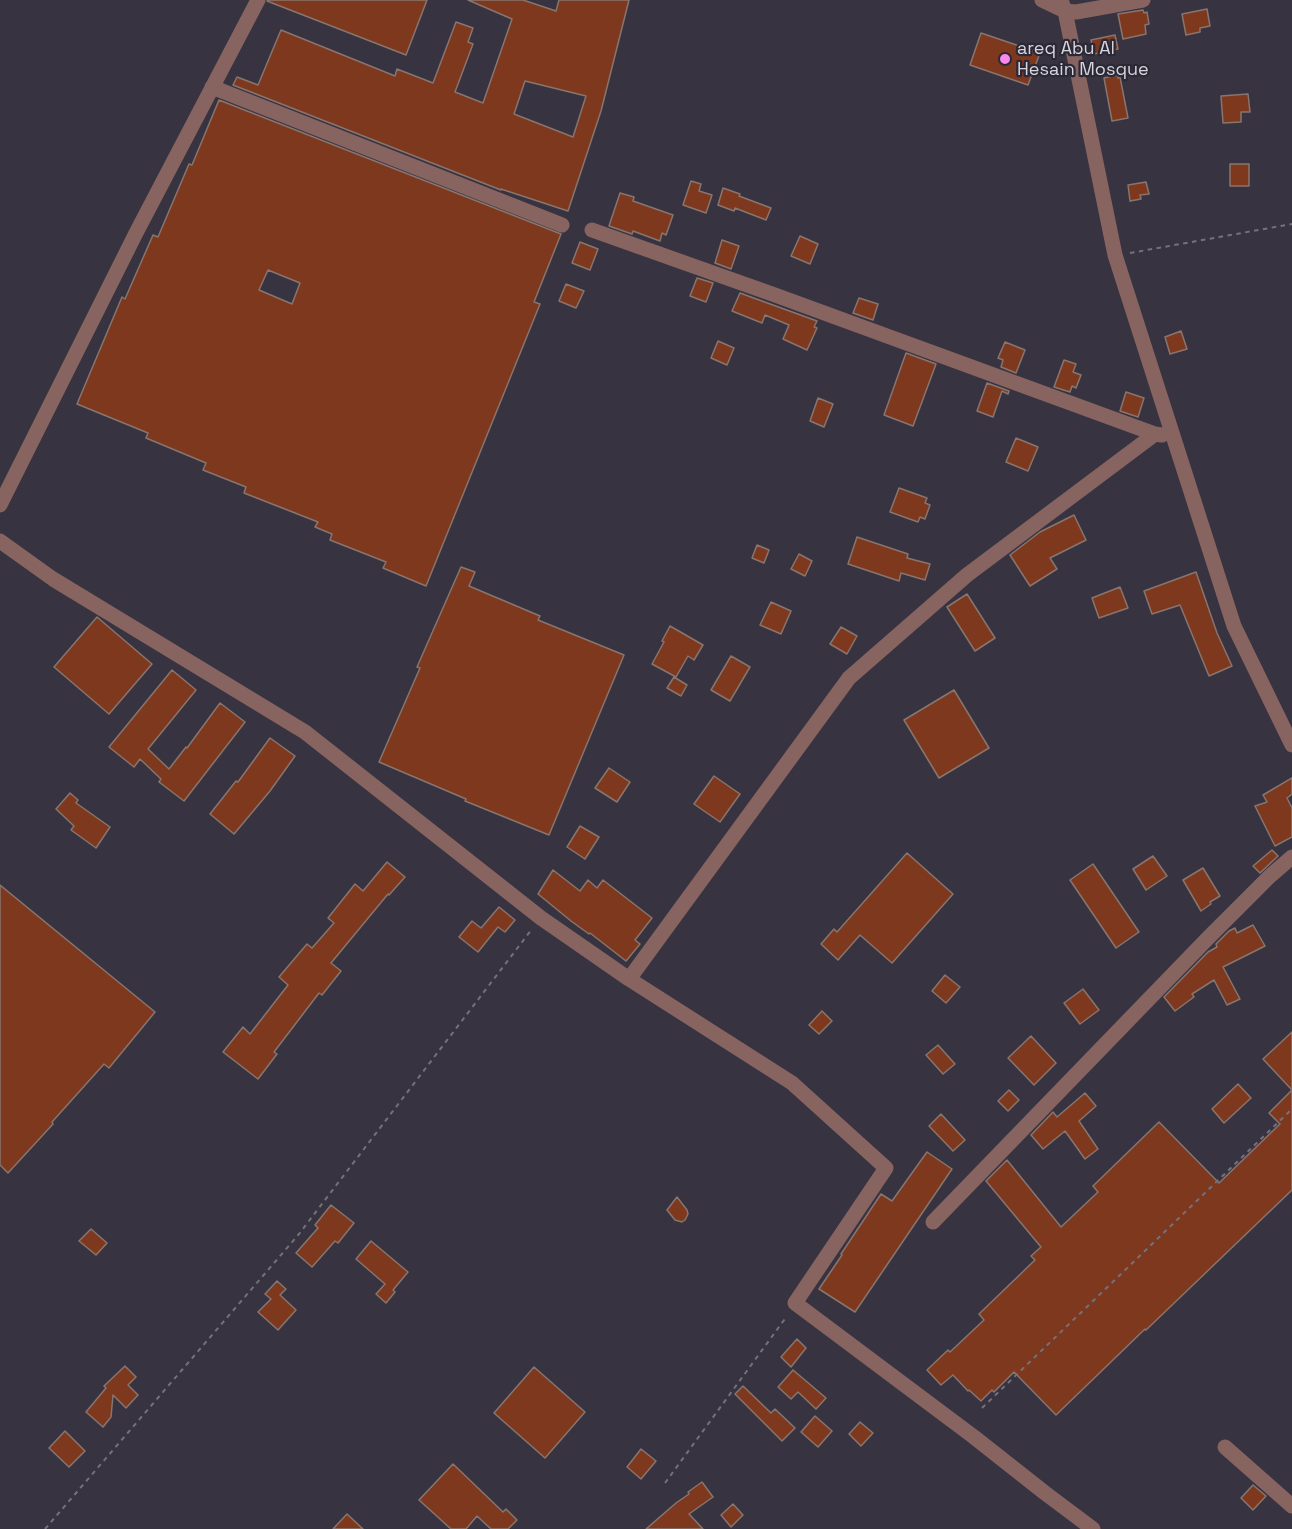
<!DOCTYPE html>
<style>
body{margin:0}
canvas{display:block;background:#373341}
</style>
<canvas width="1292" height="1529"></canvas>
<script>
const c = document.querySelector('canvas').getContext('2d');
c.lineJoin = 'round';
function fillPath(path, color) { c.fillStyle = color; c.fill(path, 'evenodd'); }
function stroke(path, color, width, dash) { c.strokeStyle = color; c.lineWidth = width; c.lineCap = dash ? 'butt' : 'round'; c.setLineDash(dash || []); c.stroke(path); }
function drawText(font, color, halo, rows, align = 'center') {
  c.font = font + ' "Space Grotesk",sans-serif'; c.lineWidth = 4.5; c.setLineDash([]); c.textBaseline = 'middle'; c.strokeStyle = halo; c.fillStyle = color; for (const [text, x, y, turn = 0] of rows) {
    c.save(); c.translate(x, y); c.rotate((+turn || 0) * Math.PI / 180); c.textAlign = isNaN(turn) ? turn : align; if (halo) c.strokeText(text, 0, 0); c.fillText(text, 0, 0); c.restore();
  }
}
const building = new Path2D(`
 M268 0H427L406 55 267 1Z
 M468 0H523L556 11 559 0H629L601 111 568 211 501 189V190L233 85 237 77 258 85 281 30 395 76 397 69 433 83 456 22 473 28 468 42 473 44 455 92 483 103 512 19ZM525 81 586 96 573 137 514 114Z
 M1207 9 1210 26 1200 28V32L1186 35 1182 14Z
 M1143 10 1144 13 1147 12 1149 24 1145 25 1146 34 1123 39 1118 14Z
 M981 33 1040 53 1028 85 970 65Z
 M1115 35 1118 49 1094 54 1091 40Z
 M1117 75 1118 78 1120 77 1128 118 1112 121 1104 78Z
 M1248 94 1250 112H1241V122L1223 123 1221 96Z
 M219 100 561 234 534 302 540 304 426 586 383 568 386 562 330 540 332 534 315 527 318 522 244 493 246 487 203 470 206 463 146 438 148 433 77 404 122 297 125 299 153 235 158 237 189 164 192 165ZM268 270 300 283 292 304 259 290Z
 M1230 164H1249V186H1230Z
 M691 181 701 184 699 191 712 195 706 213 683 205Z
 M1146 182 1149 194 1140 195 1141 199 1130 201 1128 185Z
 M723 188 740 194 739 196 771 208 766 220 735 208 734 211 718 205Z
 M620 193 634 197 633 201 673 215 666 235 662 233 660 241 633 231 632 234 609 226Z
 M800 236 818 244 810 264 791 256Z
 M722 240 739 246 731 269 715 263Z
 M580 242 598 249 590 270 572 263Z
 M697 278 713 283 706 302 690 296Z
 M566 284 584 291 576 308 559 301Z
 M740 293 817 321 814 327 817 328 807 350 783 339 789 325 765 315 762 323 732 311Z
 M859 298 878 304 873 320 853 313Z
 M1181 331 1187 349 1170 354 1165 337Z
 M718 341 734 348 727 365 711 358Z
 M1005 342 1025 350 1016 373 1001 367 1003 360 998 358Z
 M906 353 936 364 913 426 884 415Z
 M1064 360 1076 364 1073 372 1081 375 1076 388 1072 386 1070 392 1054 387Z
 M987 383 1009 391 1008 394 1002 391 993 417 977 411Z
 M1126 392 1144 398 1138 417 1120 411Z
 M818 398 833 404 824 427 810 421Z
 M1016 438 1038 447 1028 471 1006 462Z
 M899 488 927 498 925 503 930 505 925 519 920 517 918 522 890 512Z
 M1074 515 1086 540 1050 558 1057 569 1030 586 1010 555 1040 532Z
 M857 537 908 554 907 558 930 564 925 580 901 573 899 581 848 564Z
 M757 545 769 550 764 563 752 558Z
 M799 554 812 561 805 576 791 569Z
 M461 567 475 572 469 586 540 616 538 620 624 655 549 835 465 801 466 799 379 762 420 668 417 667Z
 M1196 572 1217 633 1232 666 1209 676 1180 605 1152 614 1144 591Z
 M1120 587 1128 608 1099 618 1092 598Z
 M967 594 995 638 975 651 947 607Z
 M771 602 791 611 781 634 760 625Z
 M97 617 152 664 109 714 54 667Z
 M670 626 703 645 694 660 688 656 676 677 652 664 664 642 662 641Z
 M841 627 857 636 847 654 830 644Z
 M731 656 750 667 730 701 711 690Z
 M172 670 196 690 148 749 169 769 186 747 187 748 220 703 245 722 184 801 159 782 161 779 140 759 134 767 109 747Z
 M674 677 687 685 681 696 667 688Z
 M954 690 989 748 939 778 904 720Z
 M270 738 295 756 270 791 234 834 210 814 236 781 238 782Z
 M609 768 630 782 617 802 595 788Z
 M714 776 740 794 720 822 694 804Z
 M1292 778V794L1287 798 1292 808V837L1275 846 1255 806 1267 802 1263 795Z
 M70 793 78 800 76 803 110 827 96 848 71 830 74 826 56 809Z
 M580 826 599 837 585 859 567 847Z
 M1272 850 1278 856 1260 873 1253 866Z
 M907 853 953 894 892 963 860 935 838 960 821 944 834 929 837 932Z
 M1153 856 1167 876 1146 890 1133 869Z
 M387 862 405 877 389 895 388 894 331 963 341 971 322 995 319 993 274 1052 277 1054 258 1079 223 1052 243 1027 250 1034 288 985 279 977 307 944 312 948 334 923 328 918 355 884 363 891Z
 M1093 864 1139 932 1116 948 1070 880Z
 M1203 868 1220 896 1210 902 1211 904 1201 911 1183 880Z
 M553 870 580 891 588 880 597 888 603 880 652 918 635 940 640 944 626 961 590 933 589 934 571 921 538 894Z
 M0 885 155 1012 109 1068 104 1064 52 1122 53 1124 8 1173 0 1165Z
 M499 907 515 920 505 932 498 927 478 952 459 937 472 921 481 928Z
 M1253 925 1265 946 1223 967 1240 999 1227 1005 1214 980 1192 994 1194 997 1175 1011 1164 997 1208 952 1217 947 1216 944 1229 931 1235 928 1237 933Z
 M945 975 960 987 946 1003 932 991Z
 M1083 989 1099 1010 1080 1024 1064 1003Z
 M822 1011 832 1021 819 1034 809 1025Z
 M1292 1032V1090L1263 1059Z
 M1031 1036 1056 1063 1034 1085 1008 1058Z
 M938 1045 955 1064 943 1074 926 1055Z
 M1238 1084 1251 1098 1224 1123 1212 1109Z
 M1009 1090 1019 1100 1008 1111 998 1101Z
 M1292 1090V1190L1146 1330 1145 1329 1056 1415 1014 1372 994 1392 992 1390 981 1401 969 1390 968 1391 953 1375 941 1385 927 1370 948 1350 950 1352 984 1320 979 1314 1035 1260 1031 1256 1041 1247 986 1181 1007 1160 1061 1227 1098 1192 1093 1186 1159 1122 1219 1183 1280 1124 1269 1113Z
 M1085 1093 1096 1106 1079 1121 1098 1149 1085 1159 1065 1131 1043 1149 1031 1135 1053 1112 1057 1117Z
 M941 1114 965 1140 953 1151 929 1126Z
 M927 1152 952 1169 855 1312 819 1289 842 1255 841 1254 881 1194 892 1201Z
 M677 1197 687 1210 688 1214 685 1220 682 1222 675 1220 667 1210Z
 M331 1205 354 1223 338 1243 335 1241 312 1267 296 1253 318 1228 315 1225Z
 M91 1229 107 1243 96 1255 79 1241Z
 M371 1241 408 1272 393 1290 395 1292 386 1303 376 1294 385 1284 356 1259Z
 M277 1281 286 1289 280 1295 296 1310 278 1330 258 1312 271 1299 265 1294Z
 M797 1339 806 1348 791 1367 781 1357Z
 M125 1366 136 1377 128 1385 138 1395 126 1408 113 1395 111 1417 103 1427 86 1412 106 1388 104 1386Z
 M534 1367 585 1412 545 1458 494 1413Z
 M793 1370 826 1398 816 1409 798 1392 791 1399 778 1387Z
 M743 1386 771 1413 775 1409 795 1428 782 1441 735 1394Z
 M815 1416 832 1431 818 1447 801 1432Z
 M860 1422 873 1433 861 1446 849 1434Z
 M65 1431 85 1451 69 1467 49 1448Z
 M641 1449 656 1461 641 1479 627 1467Z
 M453 1464 503 1512 506 1509 517 1520 508 1529H491L477 1516 466 1529H451L419 1500Z
 M702 1482 713 1497 689 1514 703 1529H646L676 1503 689 1494 688 1492Z
 M1253 1485 1266 1496 1253 1510 1241 1498Z
 M733 1504 743 1515 731 1527 721 1515Z
 M347 1514 363 1529H333Z`);
const path = new Path2D(`
 M1130 253 1292 224
 M982 1408 1292 1109
 M665 1483 787 1316
 M45 1529 299 1234 532 929`);
const minor = new Path2D(`
 M1042 0 1065 11 1076 12 1143 0
 M1061 0 1065 11 1115 255 1234 626 1292 745
 M212 87 562 225
 M592 230 775 295 1155 434 1162 435
 M0 505 136 233 258 0
 M0 541 53 579 305 732 541 918 629 979 792 1083 886 1168 795 1303 974 1437 1045 1493 1093 1529
 M629 979 849 678 967 575 1155 434
 M933 1222 1209 937 1270 876 1292 857
 M1225 1447 1292 1506`);
const markers = [
 [1005,59,6,"#f888ea"]
];
const poiNames = [
 ["areq Abu Al",1017,49],
 ["Hesain Mosque",1017,70]
];
fillPath(building, '#7e381e');
stroke(building, '#88756e', 1.5);
stroke(path, '#74717d', 2, [4.5, 4.5]);
stroke(minor, '#886461', 15);
for (const [x, y, r, color] of markers) { const dot = new Path2D(); dot.arc(x, y, r, 0, 2 * Math.PI); c.fillStyle = color; c.fill(dot); stroke(dot, '#2c2937', 2); }
drawText('18px', '#d6d4dd', '#2c2937', poiNames, 'left');
</script>
